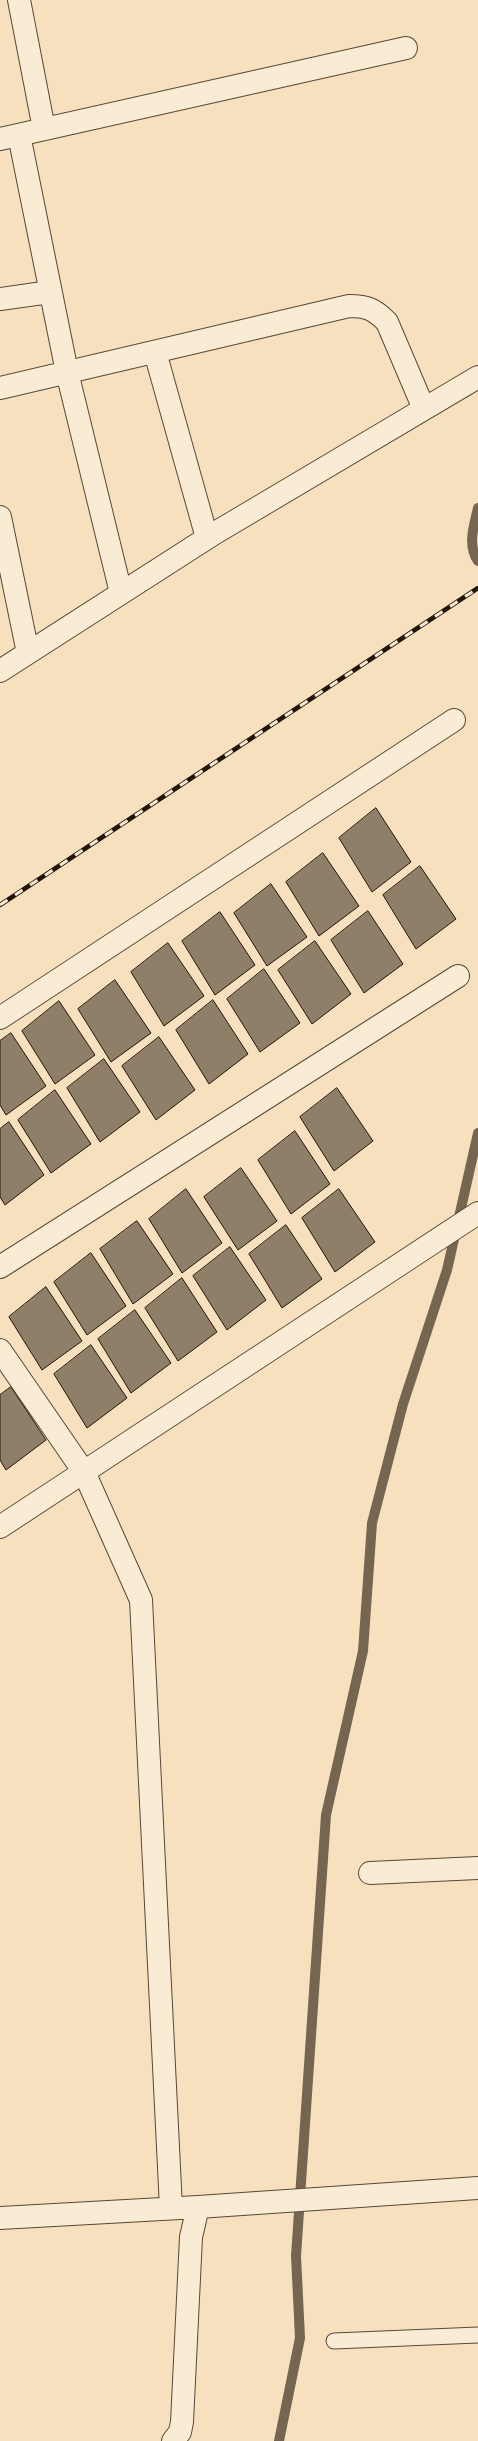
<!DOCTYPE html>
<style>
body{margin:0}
canvas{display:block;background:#f7e0be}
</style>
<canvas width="478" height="2441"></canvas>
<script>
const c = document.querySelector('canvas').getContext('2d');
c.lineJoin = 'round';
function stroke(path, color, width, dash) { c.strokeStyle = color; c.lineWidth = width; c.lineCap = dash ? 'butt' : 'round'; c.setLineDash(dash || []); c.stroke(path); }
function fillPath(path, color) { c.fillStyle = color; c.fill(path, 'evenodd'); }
const stream = new Path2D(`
 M478 508C474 526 467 545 478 561
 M279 2441 300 2338 296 2256 326 1815 363 1651 372 1523 403 1404 447 1270 478 1133`);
const building = new Path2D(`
 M376 808 411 862 372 892 339 838Z
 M323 853 359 906 319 936 286 882Z
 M420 866 456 919 416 949 383 895Z
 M271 884 307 937 267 966 234 913Z
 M368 911 403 964 364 993 331 940Z
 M220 912 255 965 215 995 182 941Z
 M315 941 351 994 312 1024 278 970Z
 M168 943 204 996 164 1026 131 972Z
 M264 969 300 1023 260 1052 227 999Z
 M115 980 151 1033 111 1062 78 1009Z
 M213 1000 248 1054 209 1084 176 1030Z
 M59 1001 95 1055 55 1084 22 1031Z
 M11 1033 46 1086 6 1115 0 1105V1041Z
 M159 1037 195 1090 156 1120 122 1066Z
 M104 1059 140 1112 100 1142 67 1088Z
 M337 1088 373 1141 334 1171 300 1117Z
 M55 1090 91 1144 51 1173 18 1120Z
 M9 1122 44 1175 5 1205 0 1197V1129Z
 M295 1131 330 1184 291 1214 258 1160Z
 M241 1168 277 1221 238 1250 204 1197Z
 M186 1189 222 1243 182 1273 149 1219Z
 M339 1189 375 1242 335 1272 302 1218Z
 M137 1221 173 1274 133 1304 100 1249Z
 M286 1225 322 1279 282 1308 249 1254Z
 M230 1247 266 1300 227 1330 193 1276Z
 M91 1253 126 1306 87 1335 54 1282Z
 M182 1278 217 1332 178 1361 145 1308Z
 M46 1287 82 1341 42 1370 9 1317Z
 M135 1310 171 1363 131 1393 98 1339Z
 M91 1345 127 1398 87 1428 54 1374Z
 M11 1387 46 1440 6 1470 0 1460V1395Z`);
const service = new Path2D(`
 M334 2341 478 2335`);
const minor = new Path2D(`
 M19 0 44 129
 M19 135 67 372 121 593
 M0 139 406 48
 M0 299 50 292
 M155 352 207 538
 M0 388 349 306C367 306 374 309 387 322L424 409
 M0 517 28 653
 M0 671 215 533 478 377
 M0 1018 454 720
 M0 1267 458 976
 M0 1350 84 1472 141 1600 171 2208
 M0 1527 478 1213
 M370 1873 478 1868
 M0 2218 198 2207 478 2188
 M173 2441 180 2432 182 2422 191 2237 198 2207`);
const rail = new Path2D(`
 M0 905 478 588`);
stroke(stream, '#766551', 10);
fillPath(building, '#907f68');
stroke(building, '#21150a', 1);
stroke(service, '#564837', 17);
stroke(minor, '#564837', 24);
stroke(service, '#faebd5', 15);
stroke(minor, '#faebd5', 22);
stroke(rail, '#21150a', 4.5);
stroke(rail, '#faebd5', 3, [9]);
</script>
